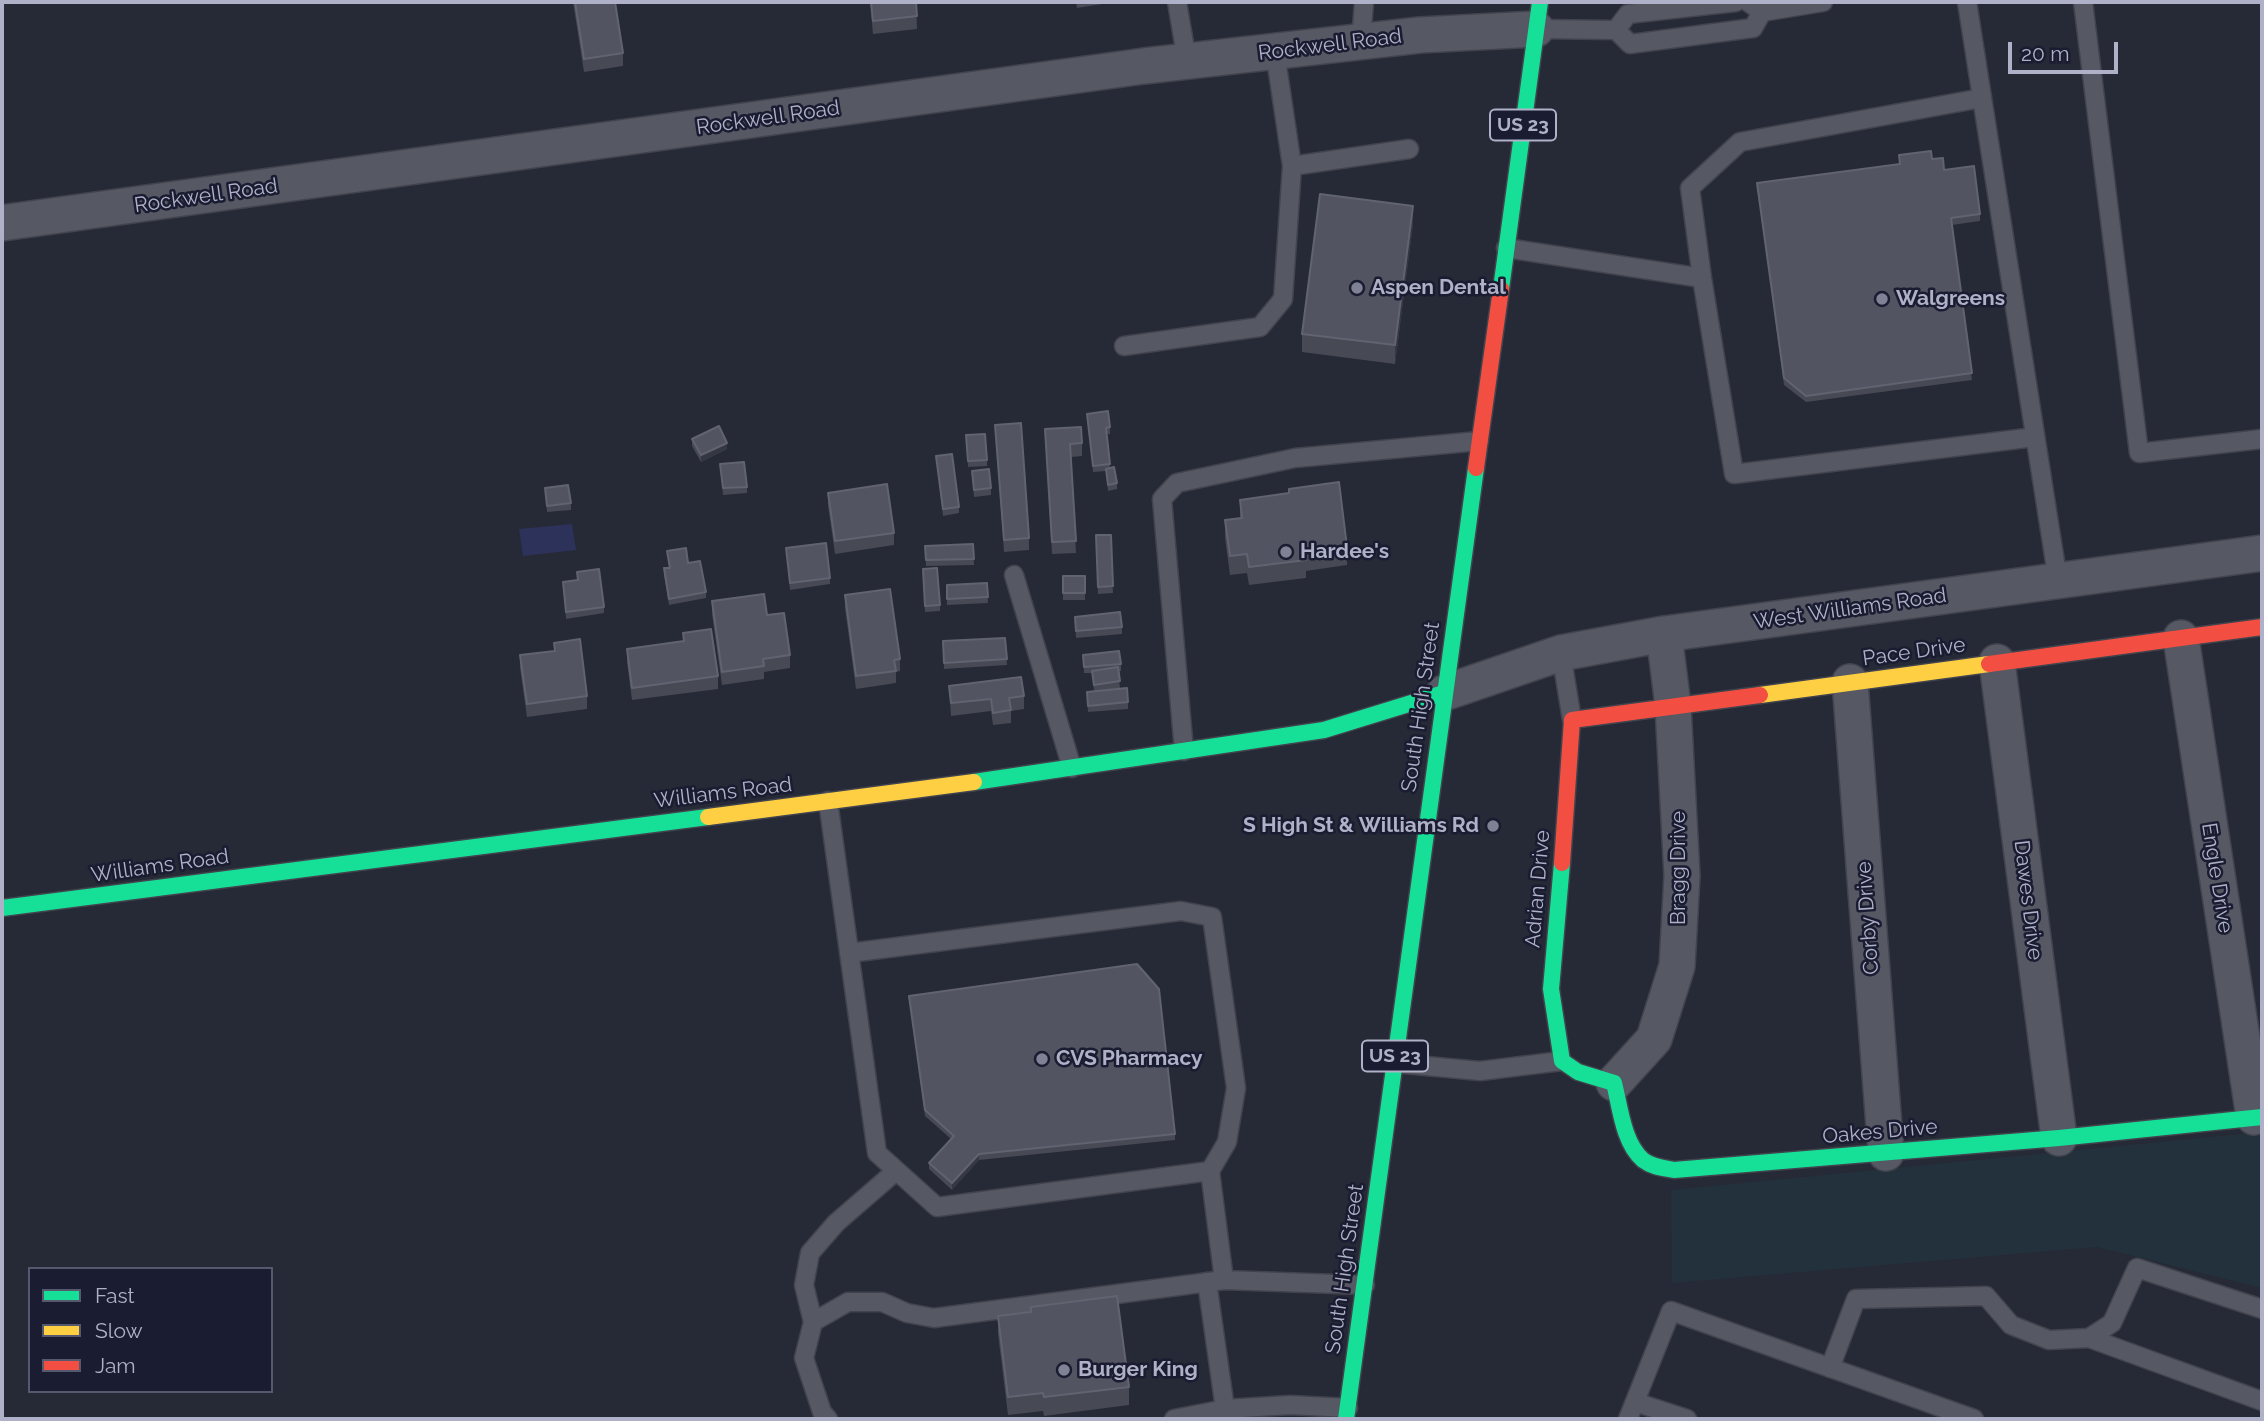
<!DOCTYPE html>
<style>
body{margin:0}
#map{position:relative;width:2264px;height:1421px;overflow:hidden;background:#262936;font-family:Raleway,sans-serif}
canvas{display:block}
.frame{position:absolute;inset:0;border:4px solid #afb1c8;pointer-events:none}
.legend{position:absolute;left:28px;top:1267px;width:245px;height:126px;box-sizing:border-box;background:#1a1c31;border:2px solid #56586d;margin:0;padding:9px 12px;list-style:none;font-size:21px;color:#afb1c8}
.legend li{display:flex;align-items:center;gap:14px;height:35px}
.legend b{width:35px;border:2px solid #56586d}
.scale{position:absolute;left:2008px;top:42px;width:110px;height:32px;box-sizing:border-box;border:4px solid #afb1c8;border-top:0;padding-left:9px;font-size:21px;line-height:24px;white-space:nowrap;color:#afb1c8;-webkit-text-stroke:5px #1a1c31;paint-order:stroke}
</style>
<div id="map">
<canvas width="2264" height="1421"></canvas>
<div class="frame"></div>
<ul class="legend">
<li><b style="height:9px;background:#16e098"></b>Fast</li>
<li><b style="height:9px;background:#ffcf43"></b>Slow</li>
<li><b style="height:9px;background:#f24e42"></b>Jam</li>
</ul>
<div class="scale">20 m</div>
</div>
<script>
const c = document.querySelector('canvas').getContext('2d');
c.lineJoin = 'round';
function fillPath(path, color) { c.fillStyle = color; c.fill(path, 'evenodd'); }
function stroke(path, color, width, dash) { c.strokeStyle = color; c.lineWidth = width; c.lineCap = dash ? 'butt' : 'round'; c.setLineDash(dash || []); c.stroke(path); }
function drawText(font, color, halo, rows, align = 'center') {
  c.font = font + ' Raleway,sans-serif'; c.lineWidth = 5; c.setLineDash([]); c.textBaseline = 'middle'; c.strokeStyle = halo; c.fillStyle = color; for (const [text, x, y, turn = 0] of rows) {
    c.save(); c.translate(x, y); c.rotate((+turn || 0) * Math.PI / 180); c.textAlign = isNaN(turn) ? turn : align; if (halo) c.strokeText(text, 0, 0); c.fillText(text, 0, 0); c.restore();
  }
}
const green = new Path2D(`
 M2262 1132V1288L2097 1247 1672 1283 1671 1190Z`);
const water = new Path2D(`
 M572 524 576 550 523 556 519 529Z`);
const lane = new Path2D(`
 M1177 2 1187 61
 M1967 2 2058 581
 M2083 2 2139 453 2262 439
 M1762 12 1823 2
 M1536 29 1616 30 1630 44 1753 28 1762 12 1748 2
 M1616 30 1628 14 1736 2
 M1361 41 1364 2
 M1275 52 1292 166 1409 149
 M1982 98 1740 142 1690 188 1702 278 1734 474 2035 437
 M1506 248 1702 278
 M1124 346 1260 327 1283 299 1292 166
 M1014 575 1072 768
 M1561 653 1572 720
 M1184 751 1162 499 1177 483 1295 458 1479 441
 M828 801 877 1153 937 1207 1210 1171
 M849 953 1181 911 1212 917 1236 1088 1227 1142 1210 1171 1224 1280
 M1394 1063 1480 1071 1562 1061
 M1207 1282 1225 1409
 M813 1322 848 1302H882L907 1313 934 1318 1224 1280 1365 1285
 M2089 1338 2262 1401
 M1830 1368 1856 1299 1986 1296 2011 1325 2049 1340 2089 1338 2112 1323 2137 1268 2262 1309
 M1635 1402 1687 1419
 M828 1419 822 1412 804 1358 813 1322 804 1285 810 1253 836 1223 896 1171
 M1174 1419 1225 1409 1290 1405 1348 1408
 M1628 1419 1671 1311 1974 1419`);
const street = new Path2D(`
 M2 223 1144 66 1420 35 1536 29
 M2181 638 2254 1117
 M1997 662 2059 1138
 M1850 682 1886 1153
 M1444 693 1561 653 1664 634 2262 553
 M1614 1083 1654 1039 1677 966 1682 876 1673 706 1664 634`);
const fast = new Path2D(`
 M1501 289 1540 2
 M974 782 1324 730 1444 693
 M1562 863 1551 989 1562 1061 1578 1072 1614 1083C1620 1106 1623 1143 1643 1160 1652 1167 1663 1168 1674 1170L2059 1138 2262 1117
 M2 908 708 817
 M1346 1419 1476 468`);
const slow = new Path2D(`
 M1760 695 1989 664
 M708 817 974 782`);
const jam = new Path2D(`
 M1476 468 1501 289
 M1989 664 2262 627
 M1562 863 1572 720 1760 695`);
const wall = new Path2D(`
 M573 2H615L623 53V66L584 72Z
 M870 2H916L917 29 873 34Z
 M1076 2H1109V3L1077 8Z
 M1899 155 1932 159 1944 170 1980 214V221L1952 225 1972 380 1806 402 1784 385 1757 183 1899 164Z
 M1413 224 1395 364 1302 352V334Z
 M1087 414 1110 427V434H1106L1110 468 1117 483V489L1108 491 1106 471 1093 472Z
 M995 425 1029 538V550L1004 552Z
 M1045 429 1082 443V456L1071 457 1076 553 1052 554Z
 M966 435 987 460V466L968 467Z
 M692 439 727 449 701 462 692 446Z
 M936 456 959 507V513L943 516Z
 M720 464 747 487V493L723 495Z
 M972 471 991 488V495L974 497Z
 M545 488 571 503V510L547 512Z
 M828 493 894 533V545L835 554 828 505Z
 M1240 500 1347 547V565L1306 571V578L1249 585 1247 573 1230 575 1225 538V520L1240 518Z
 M1096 535H1111L1113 593 1098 594Z
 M973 544 974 565 926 566 925 546Z
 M786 548 830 578V584L790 590Z
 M667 551 688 563 706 592V598L669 605 664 575V568H669Z
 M923 575 940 605V611L925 612Z
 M1063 576H1085V600H1063Z
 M563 582 604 607V613L566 619Z
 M987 583 988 603 947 605V585Z
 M845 595 900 659V671L896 672V683L856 689 845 608Z
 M712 601 767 615 790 655V668L764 672V679L722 685 712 614Z
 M1075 617 1122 627V634L1076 638Z
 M683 633 718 676V689L632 700 627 662V649L683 641Z
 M1005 638 1007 665 944 669 943 641Z
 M554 643 587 696V709L527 717 520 668V655L554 651Z
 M1083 655 1121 664V671H1118L1120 688 1094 691 1092 673H1084Z
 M949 686 1024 696V709L1011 711V723L993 725 991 711 951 716Z
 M1087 692 1128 702V709L1088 712Z
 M909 996 1175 1134V1140L979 1160 952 1190 929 1169V1163L951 1139 925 1116Z
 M998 1316 1129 1387V1405L1044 1416 1043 1411 1008 1415 998 1334Z`);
const shadedWall = new Path2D(`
 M1413 206V224L1395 364V345Z
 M727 443V449L701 462V455Z
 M979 1154V1160L952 1190V1183Z`);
const building = new Path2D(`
 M575 2H615L623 53 584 59Z
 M871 2H916L917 16 873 21Z
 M1931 151 1932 159 1943 158 1944 170 1974 166 1980 214 1951 218 1972 373 1806 396 1784 378 1757 183 1900 164 1899 155Z
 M1320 194 1413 206 1395 345 1302 334Z
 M1108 411 1110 427 1106 428 1110 464 1093 466 1087 414Z
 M1021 423 1029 538 1004 540 995 425Z
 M719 426 727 443 701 455 692 439Z
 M1081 427 1082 443 1070 444 1076 541 1052 542 1045 429Z
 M985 434 987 460 968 461 966 435Z
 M952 454 959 507 943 509 936 456Z
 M744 462 747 487 723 488 720 464Z
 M1114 467 1117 483 1108 485 1106 469Z
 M989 469 991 488 974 490 972 471Z
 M1339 482 1347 547 1305 552 1306 560 1249 567 1247 554 1230 556 1225 520 1242 518 1240 500 1289 493V489Z
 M887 484 894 533 835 541 828 493Z
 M568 485 571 503 547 506 545 488Z
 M1096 535H1111L1113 586 1098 587Z
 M826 543 830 578 790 583 786 548Z
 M973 544 974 559 926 560 925 546Z
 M686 548 688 563 700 561 706 592 669 599 664 568H670L667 551Z
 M937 568 940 605 925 606 923 569Z
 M599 569 604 607 566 612 563 582 578 580 577 572Z
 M1063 576H1085V593H1063Z
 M987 583 988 597 947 599V585Z
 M890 589 900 659 894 660 896 671 856 676 845 595Z
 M764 594 767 615 784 613 790 655 763 659 764 666 722 672 712 601Z
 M1120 612 1122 627 1076 631 1075 617Z
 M711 629 718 676 632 688 627 649 684 641 683 633Z
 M1005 638 1007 659 944 663 943 641Z
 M580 639 587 696 527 704 520 655 555 651 554 643Z
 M1119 651 1121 664 1084 667 1083 655Z
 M1118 667 1120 681 1094 685 1092 671Z
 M1021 677 1024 696 1009 698 1011 710 993 713 991 699 951 703 949 686Z
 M1127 688 1128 702 1088 706 1087 692Z
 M1137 964 1159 989 1175 1134 979 1154 952 1183 929 1163 954 1136 925 1110 909 996Z
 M1117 1296 1129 1387 1044 1397 1043 1393 1008 1397 998 1316 1031 1312V1307Z`);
const markers = [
 [1357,288,7,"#7f8195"],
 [1882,299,7,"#7f8195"],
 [1286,552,7,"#7f8195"],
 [1493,826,7,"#7f8195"],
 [1042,1059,7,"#7f8195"],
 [1064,1370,7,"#7f8195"]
];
const shields = [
 [1523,125,66],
 [1395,1056,66]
];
const shieldNames = [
 ["US 23",1523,125],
 ["US 23",1395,1056]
];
const streetNames = [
 ["Rockwell Road",1330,45,-7],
 ["Rockwell Road",768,118,-8],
 ["Rockwell Road",206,196,-8],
 ["West Williams Road",1850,609,-8],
 ["Pace Drive",1914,652,-8],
 ["South High Street",1421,707,-82],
 ["Williams Road",723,793,-7],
 ["Williams Road",160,866,-8],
 ["Bragg Drive",1679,868,-90],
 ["Engle Drive",2217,878,81],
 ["Adrian Drive",1538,889,-85],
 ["Dawes Drive",2028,900,83],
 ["Corby Drive",1868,918,-94],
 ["Oakes Drive",1880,1132,-5],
 ["South High Street",1345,1269,-82]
];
const poiNames = [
 ["Aspen Dental",1371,288],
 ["Walgreens",1896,299],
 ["Hardee's",1300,552],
 ["S High St & Williams Rd",1479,826,"right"],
 ["CVS Pharmacy",1056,1059],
 ["Burger King",1078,1370]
];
fillPath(green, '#23313c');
fillPath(water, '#2d325a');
stroke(lane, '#41434d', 21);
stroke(street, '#41434d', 38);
stroke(fast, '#41434d', 19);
stroke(slow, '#41434d', 19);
stroke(jam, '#41434d', 19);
stroke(lane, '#565864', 18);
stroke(street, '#565864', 35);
stroke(fast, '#16e098', 16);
stroke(slow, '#ffcf43', 16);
stroke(jam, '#f24e42', 16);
fillPath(wall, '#474955');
fillPath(shadedWall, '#353743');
fillPath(building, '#525461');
stroke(building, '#616371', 2);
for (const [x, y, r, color] of markers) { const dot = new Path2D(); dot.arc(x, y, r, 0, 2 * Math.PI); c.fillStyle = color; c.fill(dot); stroke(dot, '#1a1c31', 2.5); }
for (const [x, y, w] of shields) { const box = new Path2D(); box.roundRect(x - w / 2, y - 15.5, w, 31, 5); c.fillStyle = '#1a1c31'; c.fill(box); stroke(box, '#afb1c8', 2); }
drawText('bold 19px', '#afb1c8', null, shieldNames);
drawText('21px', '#afb1c8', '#1a1c31', streetNames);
drawText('bold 21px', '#afb1c8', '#1a1c31', poiNames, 'left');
</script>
